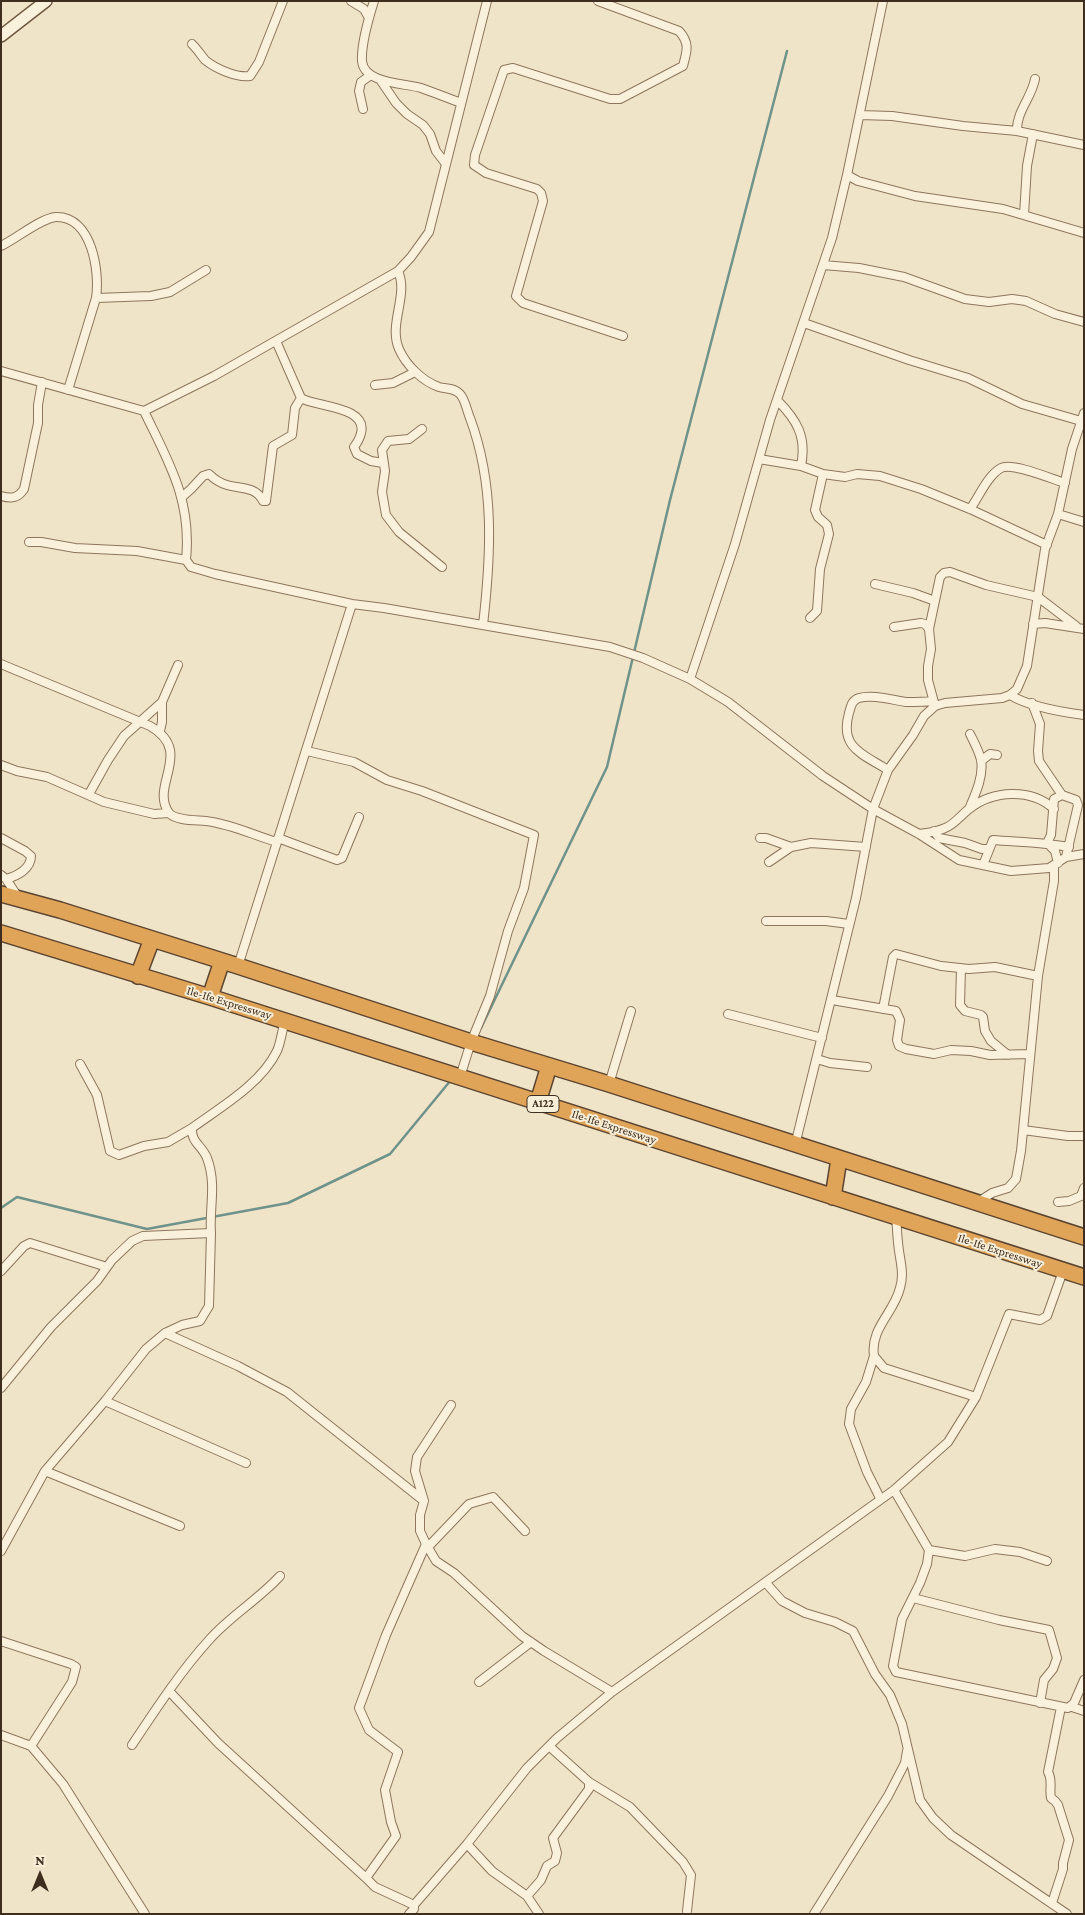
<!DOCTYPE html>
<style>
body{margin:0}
#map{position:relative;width:1085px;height:1915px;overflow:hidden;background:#f0e4c8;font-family:"Crimson Pro",serif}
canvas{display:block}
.frame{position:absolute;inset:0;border:2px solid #3d2e20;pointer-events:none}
.north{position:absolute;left:15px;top:1850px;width:50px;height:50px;-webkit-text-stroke:4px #f7eed8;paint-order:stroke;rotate:0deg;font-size:14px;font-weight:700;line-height:20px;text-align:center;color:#3d2e20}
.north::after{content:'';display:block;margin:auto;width:18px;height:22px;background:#3d2e20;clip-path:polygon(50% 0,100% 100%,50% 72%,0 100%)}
</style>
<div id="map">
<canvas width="1085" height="1915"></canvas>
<div class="frame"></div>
<div class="north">N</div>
</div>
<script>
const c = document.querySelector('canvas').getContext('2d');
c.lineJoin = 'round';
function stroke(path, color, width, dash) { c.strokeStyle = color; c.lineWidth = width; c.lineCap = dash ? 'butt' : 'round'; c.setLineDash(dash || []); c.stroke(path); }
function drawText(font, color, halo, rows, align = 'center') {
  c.font = font + ' "Crimson Pro",serif'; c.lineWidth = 4; c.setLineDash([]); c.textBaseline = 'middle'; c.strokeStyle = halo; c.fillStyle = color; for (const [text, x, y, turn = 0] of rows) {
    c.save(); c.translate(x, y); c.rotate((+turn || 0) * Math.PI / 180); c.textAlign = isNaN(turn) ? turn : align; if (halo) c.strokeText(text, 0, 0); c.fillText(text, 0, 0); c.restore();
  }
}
const stream = new Path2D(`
 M481 1028 607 767 670 500 787 51
 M1 1208 17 1197 147 1229 288 1203 390 1154 451 1080`);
const street = new Path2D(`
 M351 1 364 9 369 18
 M374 1C369 17 361 46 362 61 364 84 405 83 421 88 435 93 448 98 461 103
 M598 1 679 31C690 43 687 51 683 66L620 99H610L513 68 504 70 475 155 474 165 486 173 537 189 541 193 543 201 516 296 523 303 623 336
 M192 44C197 49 201 55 205 60 216 69 237 78 250 76L259 62 283 1
 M381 81 396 103 407 114 423 125 430 134 436 151 446 164
 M363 109 359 91 361 82 371 75
 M860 115 892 116 963 126 1017 131 1084 145
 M1017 131C1016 112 1032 97 1035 79
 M847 175 858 181 915 196 1003 209 1084 233
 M1024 215 1027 166 1033 134
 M1 246C16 239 41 218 56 217 92 216 100 272 96 298L68 390
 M823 265 859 268 904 277 965 299 989 302 1012 299 1026 301 1055 314 1084 322
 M398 271C409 295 388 324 399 349 406 365 422 381 439 387 446 389 455 388 460 394 465 399 467 411 470 418 495 485 491 555 483 625
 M96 298 151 296 170 292 206 270
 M804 323 909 360 968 378 1022 404 1081 421
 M276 341 301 398C315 407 368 406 361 433 360 438 357 443 354 447L357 454 371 461 383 463
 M1 371 144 411C169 463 192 500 186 560L191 567 215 574 352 604 384 608 610 647 643 658 690 679 728 702 823 776 873 809 919 834 959 860 1011 871 1049 868 1066 857 1084 854
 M375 385 393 383 415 372
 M777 400C797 420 807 437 801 466L823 474 845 477 857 474 880 476 921 489 970 509 1047 545
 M144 411 214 376 398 271 411 257 429 232 487 1
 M422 429 409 439 388 441 382 450 385 471 382 492 386 515 399 532 442 567
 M759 459 801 466
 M1 496C12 499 18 498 24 489L38 423V405L42 382
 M182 497 191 489 203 476 209 474C214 479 220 483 227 485 240 489 256 486 263 501H266L273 446 292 435 295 408 301 398
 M970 509C979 497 987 476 1001 468 1012 462 1052 479 1065 483
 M1058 514 1084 522
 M29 542H41L75 548 137 551 186 560
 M875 584 913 593 935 601
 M810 618 817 611 820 569 829 534 827 525 818 517 815 510 823 474
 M1033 624 1045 623 1084 629
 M894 627 921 623 925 624 929 629
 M1 664 150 726C195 752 149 785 169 813 176 821 196 820 206 821 231 824 253 835 277 842
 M690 679 735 544 770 420 832 238 847 175 883 1
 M1010 695C1030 707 1061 712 1084 715
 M1032 703 1040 724 1038 751 1039 761 1062 795 1076 800 1078 805 1066 857
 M935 706 928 680V666L931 649 929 629 940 577 944 573 950 572 986 585 1038 597 1076 626
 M160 731 162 722V702
 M307 751 354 762 387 780 422 791 534 835 524 888 508 931 490 996 471 1042 460 1077
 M981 761 990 754 997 755
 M1 765 17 771 47 777 104 802 154 814 169 813
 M888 770C863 754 839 748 849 713 851 706 852 700 859 698 873 694 892 700 906 702 915 702 924 702 933 701
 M89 794 108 760 124 736 162 702 178 665
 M969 809C975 795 984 776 981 760 979 751 974 742 970 734
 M934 831 939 838 965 843 982 849H989
 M919 834C927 833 937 832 945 828 954 825 961 815 969 809 993 790 1031 788 1054 809
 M1 838 25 851 31 856C31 869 17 876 6 879
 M278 838 337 860 342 858 359 817
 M760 838H766L791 847
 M1047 843 1051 835 1054 799 1062 795
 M1047 843 1055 851 1058 863
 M769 862 791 847 811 843 866 847
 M983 865 993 840C1018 842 1044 842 1069 847
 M1 875 6 879 18 897
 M766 921H826L849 924
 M238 966 352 604
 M961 968 960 1005 965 1011 981 1015 983 1017 985 1031 991 1041 1008 1055
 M832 1000 896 1011 900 1020 897 1040 899 1046 906 1049 934 1054 951 1050 971 1051 990 1055 1030 1054
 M883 1009 893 957 896 954 941 966 969 969 995 967 1038 976
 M728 1014 822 1038
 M817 1059 830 1063 867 1067
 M80 1064 97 1095 110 1151 119 1155 144 1146 168 1142 192 1128
 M609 1084 631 1011
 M1023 1130 1068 1136H1084
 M795 1145 856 898 873 809 888 770 913 735 924 716 935 706 945 703 1002 698 1010 695 1017 689 1027 666 1045 549 1058 514 1072 449 1084 413
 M978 1202 992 1193 1008 1188 1016 1179 1021 1151 1038 976 1054 881V865
 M1058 1202 1069 1201 1081 1196 1084 1188
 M896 1218C897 1226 897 1234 898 1242 899 1258 905 1272 900 1288 894 1313 870 1328 874 1356L884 1368 976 1397
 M1 1271 24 1246 30 1243 107 1267
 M165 1333 238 1366 287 1392 424 1501
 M874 1356 866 1382 851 1409 849 1424 867 1472 880 1498
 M1 1388 51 1327 97 1281 112 1260 132 1241 143 1236 211 1233C209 1207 217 1185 207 1158 202 1145 191 1143 192 1128 221 1107 261 1084 277 1051 281 1042 282 1030 285 1021
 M105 1401 246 1463
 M451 1405 417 1457 415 1471 424 1501 420 1515V1531L426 1544 436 1561 454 1573 522 1636 544 1651 612 1692
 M45 1471 180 1526
 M894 1490 929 1550 927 1564 920 1583 902 1619 893 1666 896 1672 1068 1708 1074 1703 1084 1680
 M428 1547 469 1504 493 1497 525 1531
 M929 1550 965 1556 995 1549 1020 1552 1047 1561
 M1 1551 45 1471 105 1401 146 1349 165 1333 182 1325 200 1321 209 1306 211 1233
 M766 1583 782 1601 805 1613 835 1622 853 1631 875 1674 890 1695 902 1724 920 1800 933 1818 951 1835 1067 1914
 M913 1598 999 1620 1049 1630 1057 1658 1053 1669 1044 1680 1040 1703
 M1 1641 71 1664 76 1667 72 1682 31 1746
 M479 1682 531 1642
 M169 1691 218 1743 366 1878
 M1072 1707 1084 1711
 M1 1735 31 1746 63 1784 145 1914
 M132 1745C156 1709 180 1672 209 1640 230 1616 258 1600 280 1576
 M589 1782 630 1807 683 1862 691 1875 687 1911
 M467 1844 492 1871 527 1896 539 1914
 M527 1896 541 1880 547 1866 555 1861 557 1853 553 1838 589 1789V1782L549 1746
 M1052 1903 1063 1869V1863L1069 1840 1058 1805 1055 1801 1051 1798C1049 1789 1053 1780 1048 1772L1061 1707
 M414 1905 375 1887 366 1878 396 1836 391 1822 385 1790 398 1752 369 1730 359 1708 386 1635 426 1544
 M409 1914 414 1909V1905L467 1844 527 1768 557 1738 612 1692 894 1490 948 1442 976 1397 1009 1314 1040 1320 1047 1316 1063 1271
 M814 1914 888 1796 905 1763 907 1751`);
const secondary = new Path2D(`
 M1 36 46 1`);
const highway = new Path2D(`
 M1 894 60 910 238 966 471 1042 609 1084 1084 1237
 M1 933 210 997 1084 1277
 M138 976 152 939
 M210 997 222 961
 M538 1102 549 1066
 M833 1197 839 1159`);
const shields = [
 [543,1104,32]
];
const shieldNames = [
 ["A122",543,1104]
];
const streetNames = [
 ["Ile-Ife Expressway",229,1003,17],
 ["Ile-Ife Expressway",614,1127,18],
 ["Ile-Ife Expressway",1000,1251,18]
];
stroke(stream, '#6f938a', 2.5);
stroke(street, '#8d765c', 10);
stroke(secondary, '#6f573f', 14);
stroke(highway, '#5b4430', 18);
stroke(street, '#faf1dc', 8);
stroke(secondary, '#faf1dc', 11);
stroke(highway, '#e0a458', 15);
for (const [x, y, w] of shields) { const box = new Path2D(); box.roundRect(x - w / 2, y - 8.5, w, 17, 4); c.fillStyle = '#f7eed8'; c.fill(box); stroke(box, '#3d2e20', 1); }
drawText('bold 11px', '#3d2e20', null, shieldNames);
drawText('12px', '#3d2e20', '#f7eed8', streetNames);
</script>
